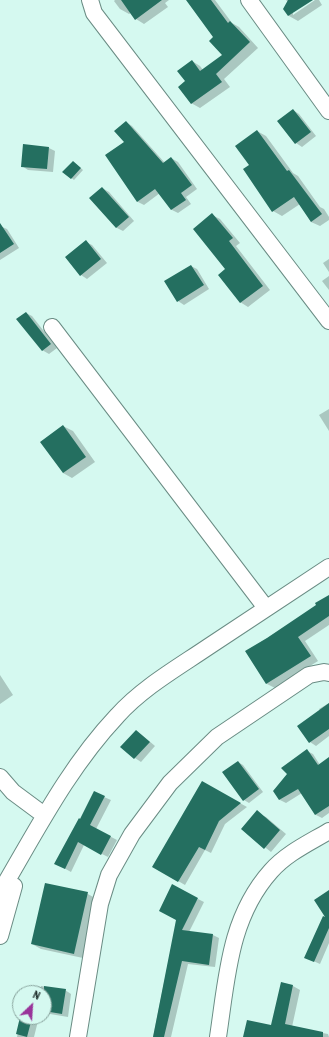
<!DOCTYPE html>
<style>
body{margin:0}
#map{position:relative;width:329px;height:1037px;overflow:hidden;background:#d5f9f0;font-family:"Archivo Narrow",sans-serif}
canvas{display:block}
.north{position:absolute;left:12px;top:985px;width:40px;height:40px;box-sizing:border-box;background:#d5f9f0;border:1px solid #88a39d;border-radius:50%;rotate:25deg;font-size:11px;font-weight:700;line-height:16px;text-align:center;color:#152320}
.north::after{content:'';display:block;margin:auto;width:14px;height:18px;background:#99349a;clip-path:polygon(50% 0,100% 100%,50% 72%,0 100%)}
</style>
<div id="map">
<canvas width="329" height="1037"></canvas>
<div class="north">N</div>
</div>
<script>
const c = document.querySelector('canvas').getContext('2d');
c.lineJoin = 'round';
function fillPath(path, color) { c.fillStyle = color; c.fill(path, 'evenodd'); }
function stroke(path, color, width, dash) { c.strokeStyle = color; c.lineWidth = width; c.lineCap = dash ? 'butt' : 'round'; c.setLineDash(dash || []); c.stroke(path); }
const shadow = new Path2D(`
 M115 0H169L165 3 168 7 144 24 136 19 131 13 129 14 120 9 114 1Z
 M187 0H215L232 23 239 27 258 48 224 79 230 87 200 108 191 103 186 82 192 61 200 66 203 70 223 55 214 37Z
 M286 0H311L293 12V15L315 0H319L322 5 298 21 289 16 284 9 288 2Z
 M293 110 299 114 316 136 302 147 296 143Z
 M126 122 132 126 165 163 171 158 178 162 197 189 186 197 191 204 178 213 172 210 160 193 144 205 138 202 106 155 125 142Z
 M257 131 266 136 293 173 298 176 320 207 324 209 329 217V220L320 226 311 222 300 204 282 216 273 211 244 169 250 165Z
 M49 148 55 151 53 172 28 170 22 166Z
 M76 164 83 170 74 180 64 172Z
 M102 188 109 192 134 221 123 231 117 228 91 198Z
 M212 215 220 219 240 243 236 246 270 290 248 307 240 302 227 270Z
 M0 226 7 229 19 248 0 260Z
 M86 242 92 245 107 263 87 279 81 275 66 258Z
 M329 259V272L323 263Z
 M191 266 197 269 209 289 184 305 178 301Z
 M329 276V290L322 281Z
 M26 313 32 316 57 348 49 354 42 350Z
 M329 409V431L319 415Z
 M63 426 73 431 95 462 72 478 63 473Z
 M329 596V625L305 641 318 661 275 688 267 684 247 651 317 606Z
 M0 675 13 695 0 704Z
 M329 703V736L316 746 310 742 320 711 319 709Z
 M136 731 142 735 155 746 141 762 135 758 122 746Z
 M307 751 313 754 320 765 329 759V813L322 818 316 815 302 793 286 803 280 800 274 791Z
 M238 762 243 765 263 792 249 803 244 800 223 772Z
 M202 782 247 807 225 824 211 853 205 850 185 885 154 867Z
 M104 797 111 800 96 829 117 840 108 857 84 845 71 872 62 867 81 820Z
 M259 814 266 817 286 834 271 852 242 829Z
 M329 891V943L320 964 311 960 328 919Z
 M86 893 95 898 83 958 41 949 32 944Z
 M198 899 204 902 189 932 213 935 219 938 215 967 188 964 171 1037H153L177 919Z
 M281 984 293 986 300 990 292 1027 328 1034 329 1037H244L272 1026Z
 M26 986 41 989V986L65 990 71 994 68 1017 44 1013V993H24Z
 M21 1017H39L34 1037H17Z`);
const building = new Path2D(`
 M121 0H162L135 20Z
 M186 0H211L228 23 230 21 250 42 216 74 222 82 191 104 178 87 185 81 177 71 192 60 200 71 222 55 209 41 213 37Z
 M288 0H313L288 16 283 9Z
 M293 109 311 132 295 144 277 121Z
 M126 121 163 163 171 157 192 185 181 193 186 200 171 210 155 189 137 202 105 155 124 142 114 131Z
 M257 130 287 171 289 170 322 214 311 222 294 197 272 212 243 169 249 165 235 146Z
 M23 144 49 147 47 169 21 167Z
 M73 161 81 168 71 179 62 172Z
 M102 187 129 217 116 228 89 198Z
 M212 213 233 238 229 241 263 286 240 303 218 275 225 269 193 229Z
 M0 223 14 244 0 253Z
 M86 240 101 259 80 276 65 257Z
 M191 265 204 285 177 302 164 281Z
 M26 312 51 344 42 351 16 319Z
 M63 425 86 457 63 473 40 442Z
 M329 595V616L298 637 311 656 266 684 245 651 267 638 316 605 315 603Z
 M329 703V729L309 743 297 726Z
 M136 730 150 742 134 759 120 747Z
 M307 749 318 765 329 757V806L315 815 298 789 279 800 273 791 287 774 281 768Z
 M238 761 259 789 243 801 222 772Z
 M202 781 241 803 219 821 205 850 199 847 178 882 152 867Z
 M94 791 105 796 90 825 111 836 101 855 78 842 65 869 54 864 79 818 80 819Z
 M257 810 280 830 264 849 241 829Z
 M45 883 88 892 74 954 31 944Z
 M172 884 198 898 182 930 213 934 209 965 182 961 164 1037H153L176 920 159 911Z
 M329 890V928L314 962 304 958 323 916 325 917 314 900Z
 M281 982 293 985 285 1024 323 1032V1037H243L247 1020 271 1025Z
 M44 986 66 989 62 1014 44 1011Z
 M20 1017 32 1018 27 1037 16 1034Z`);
const minor = new Path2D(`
 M90 0 94 13 329 321
 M249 0 329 111
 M52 327 266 608
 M0 777 13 792 44 815
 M0 899 5 884C39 826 70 766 117 716 142 688 177 668 208 647 249 620 289 593 329 567
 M0 936 14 886
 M78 1037 100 904 109 875 132 834 170 783 217 737 309 675 324 672 329 673
 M218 1037C227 978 229 918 271 871 287 853 309 843 329 831`);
fillPath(shadow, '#0003');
fillPath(building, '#246f60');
stroke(minor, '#6a8c84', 18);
stroke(minor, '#fff', 16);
</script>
